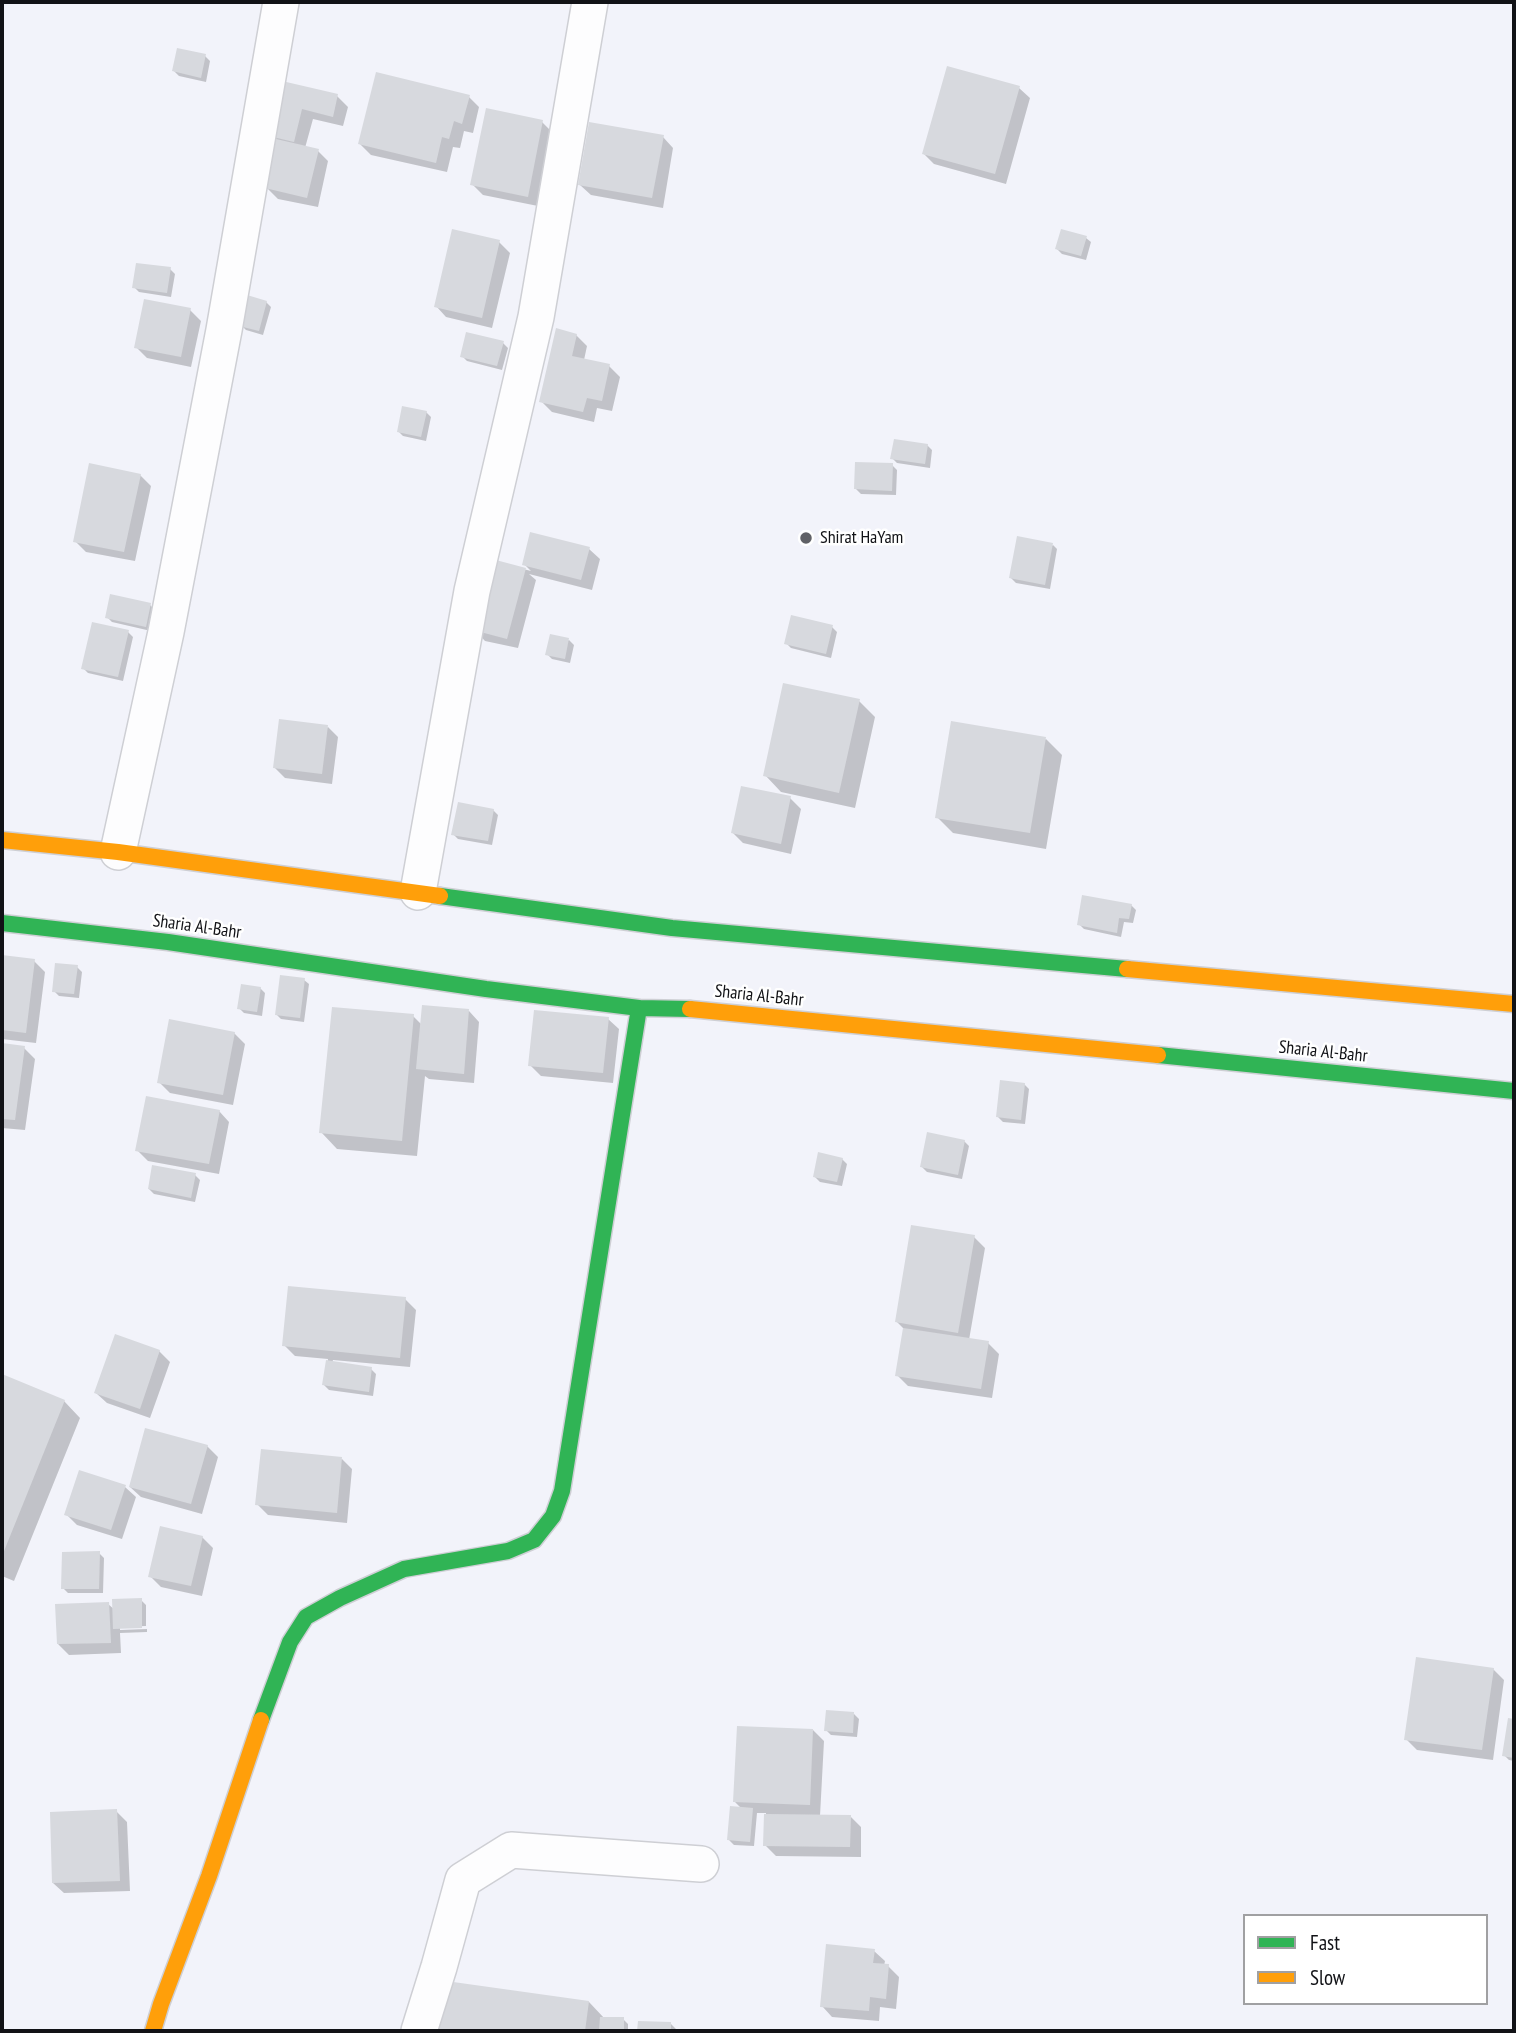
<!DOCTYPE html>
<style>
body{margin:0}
#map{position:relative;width:1516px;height:2033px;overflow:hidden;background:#f2f3fa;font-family:"PT Sans Narrow",sans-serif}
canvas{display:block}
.frame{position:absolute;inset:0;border:4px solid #111216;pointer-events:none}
.legend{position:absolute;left:1243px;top:1914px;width:245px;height:91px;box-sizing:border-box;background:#fff;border:2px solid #a0a0a2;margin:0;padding:9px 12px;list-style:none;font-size:21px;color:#111216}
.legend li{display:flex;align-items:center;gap:14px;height:35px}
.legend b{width:35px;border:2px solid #a0a0a2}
</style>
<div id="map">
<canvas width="1516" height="2033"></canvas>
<div class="frame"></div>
<ul class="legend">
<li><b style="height:9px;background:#30b455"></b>Fast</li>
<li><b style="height:9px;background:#ff9f0a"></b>Slow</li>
</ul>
</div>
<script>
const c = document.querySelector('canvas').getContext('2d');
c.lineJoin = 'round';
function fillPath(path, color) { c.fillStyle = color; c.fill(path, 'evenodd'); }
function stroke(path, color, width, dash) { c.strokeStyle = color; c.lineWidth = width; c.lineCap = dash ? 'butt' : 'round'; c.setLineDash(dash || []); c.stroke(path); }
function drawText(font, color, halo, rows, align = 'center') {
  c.font = font + ' "PT Sans Narrow",sans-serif'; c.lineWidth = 5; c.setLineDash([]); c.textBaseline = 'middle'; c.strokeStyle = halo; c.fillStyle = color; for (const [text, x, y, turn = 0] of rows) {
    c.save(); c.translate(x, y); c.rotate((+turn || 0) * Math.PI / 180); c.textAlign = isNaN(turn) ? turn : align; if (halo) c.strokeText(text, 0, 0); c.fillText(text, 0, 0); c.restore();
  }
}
const shadow = new Path2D(`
 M205 56 210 61 206 82 179 76 174 71Z
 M284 83 337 96 348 107 343 126 313 119 305 148 318 151 328 161 318 207 278 199 267 188 277 142 270 135Z
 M1019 88 1030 98 1006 184 934 164 924 154Z
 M469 97 479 107 473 133 464 131 460 148 453 147 447 172 371 155 360 144Z
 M542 122 553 133 538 206 483 195 472 184Z
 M663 137 673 148 663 208 591 195 580 185Z
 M1086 238 1091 242 1086 260 1062 254 1057 249Z
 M499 242 510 253 492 328 446 317 436 306Z
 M170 269 175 274 171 297 139 292 134 287Z
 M266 302 271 307 263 335 246 330 241 325Z
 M190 310 201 321 191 367 147 358 136 347Z
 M576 335 587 346 584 360 609 366 620 377 612 411 597 408 594 422 552 412 541 401Z
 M503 343 508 348 502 370 467 361 462 356Z
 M426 412 431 417 426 441 403 436 398 431Z
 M927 445 932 450 930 468 897 463 892 458Z
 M892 465 897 470 896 495 861 494 856 489Z
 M140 475 151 486 135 561 86 552 75 541Z
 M1053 545 1057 549 1050 589 1016 583 1011 578Z
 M589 549 600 559 592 590 529 574 536 580 518 648 485 641 475 630 493 561 531 571 524 564Z
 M150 605 155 610 151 631 112 622 107 617Z
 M832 627 837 632 831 658 791 648 786 643Z
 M128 632 133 637 123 681 88 673 83 668Z
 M569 640 574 645 570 663 552 659 547 654Z
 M859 701 875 717 855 808 781 792 765 775Z
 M328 727 338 737 332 784 285 778 274 767Z
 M1046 739 1062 755 1046 849 953 833 937 817Z
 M790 798 801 809 791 854 743 843 733 833Z
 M493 810 498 815 492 845 458 839 453 834Z
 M1131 905 1136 910 1133 923 1124 922 1121 937 1084 929 1079 924Z
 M2 957 34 961 45 972 36 1043 2 1039Z
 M77 967 82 972 79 998 59 996 54 991Z
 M304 980 309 984 304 1022 281 1019 276 1014Z
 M260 988 265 993 262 1016 244 1013 239 1008Z
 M469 1011 479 1022 474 1083 429 1079 425 1076 417 1156 337 1149 321 1132 413 1016 422 1025Z
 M608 1019 619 1029 613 1083 541 1076 530 1065Z
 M234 1033 245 1044 233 1105 170 1093 159 1082Z
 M2 1045 24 1048 35 1059 25 1130 2 1128Z
 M1024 1084 1029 1089 1025 1124 1003 1122 998 1117Z
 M219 1111 229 1122 219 1174 148 1161 137 1150Z
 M964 1141 969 1146 962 1179 927 1172 922 1167Z
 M842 1159 847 1164 842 1186 820 1182 815 1177Z
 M195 1175 200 1180 195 1202 154 1194 149 1189Z
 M974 1237 985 1248 969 1340 988 1343 999 1354 992 1398 908 1386 897 1375 905 1330 897 1322Z
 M405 1299 416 1310 410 1367 333 1360 332 1363 371 1369 376 1374 373 1396 329 1390 324 1385 328 1359 295 1356 284 1345Z
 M159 1351 170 1362 150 1418 107 1403 96 1393Z
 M2 1376 64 1401 80 1418 14 1581 2 1576Z
 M207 1446 218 1457 202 1514 141 1497 130 1487Z
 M342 1459 352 1469 347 1523 268 1515 257 1504Z
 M125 1487 136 1497 122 1539 77 1525 66 1514Z
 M202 1537 213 1548 202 1596 161 1587 150 1576Z
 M99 1553 104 1558 103 1593H68L63 1588Z
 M141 1600 146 1605V1626L120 1627V1630L147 1629V1632L120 1633 121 1653 69 1655 58 1644 108 1604 115 1610Z
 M1493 1669 1504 1680 1493 1760 1417 1750 1406 1739Z
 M854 1714 859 1719 857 1737 831 1735 826 1730Z
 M1509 1720 1514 1721V1761L1509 1760 1504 1755Z
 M813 1730 824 1741 820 1816H850L861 1827V1857L776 1856 765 1845 766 1813H757L754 1846 734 1845 729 1840 742 1809 735 1802Z
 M116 1811 127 1822 130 1891 64 1893 53 1883Z
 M874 1951 885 1961 884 1966H888L899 1977 896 2009 880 2007 879 2021 832 2017 822 2006Z
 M589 2002 605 2019H623L628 2024V2031H434Z
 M639 2023 671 2024 678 2031H639Z`);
const building = new Path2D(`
 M177 48 206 54 201 78 172 71Z
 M947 66 1020 86 995 174 922 154Z
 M376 72 470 95 462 124 454 121 449 139 442 137 436 163 358 144Z
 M282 81 338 94 333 117 302 109 294 142 269 136Z
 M486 108 543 120 528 197 470 185Z
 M589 122 664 135 652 198 578 185Z
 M276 139 319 149 307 198 265 188Z
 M452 229 500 240 482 318 434 307Z
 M1061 229 1087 236 1081 256 1055 249Z
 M136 263 171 267 167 293 132 288Z
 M247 295 267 301 259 331 239 326Z
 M144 299 191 308 181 357 134 348Z
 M556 328 577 334 572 356 610 364 602 401 587 398 583 412 539 402Z
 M466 332 504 341 497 366 460 357Z
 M402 406 427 411 421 437 397 432Z
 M894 439 928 444 925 464 890 459Z
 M855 462 893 463 892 491 854 489Z
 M89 463 141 474 124 552 73 542Z
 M530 532 590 547 581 580 522 565Z
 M1017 536 1053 543 1045 585 1009 578Z
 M492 559 526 568 507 639 473 630Z
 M110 594 151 603 146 627 105 618Z
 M791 615 833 625 826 654 784 644Z
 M92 622 129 630 118 677 81 669Z
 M550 634 569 638 565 659 545 655Z
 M783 683 860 699 839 793 763 776Z
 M279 719 328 725 322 774 273 768Z
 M951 721 1046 737 1030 833 935 818Z
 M741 786 791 796 781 844 731 833Z
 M458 802 494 809 488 841 451 835Z
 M1082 895 1132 904 1129 919 1119 918 1117 933 1077 925Z
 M2 955 35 959 26 1033 2 1030Z
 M55 963 78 965 74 994 52 992Z
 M280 975 305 978 300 1018 275 1015Z
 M241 984 261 987 257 1012 237 1009Z
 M422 1005 469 1009 464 1074 416 1069Z
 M332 1007 414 1014 402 1141 319 1133Z
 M534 1010 609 1017 603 1073 528 1066Z
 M169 1019 235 1032 223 1095 157 1083Z
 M2 1043 25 1046 15 1120 2 1119Z
 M1000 1080 1025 1083 1021 1120 996 1117Z
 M146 1096 220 1110 209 1164 135 1151Z
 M927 1132 965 1140 958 1175 920 1167Z
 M818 1152 843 1158 837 1182 813 1177Z
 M152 1165 196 1173 191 1198 148 1189Z
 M911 1225 975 1235 958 1333 895 1322Z
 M288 1286 406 1297 400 1358 282 1346Z
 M903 1328 989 1341 981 1389 895 1376Z
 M115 1334 160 1350 140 1409 94 1393Z
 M326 1360 372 1367 369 1392 322 1385Z
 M2 1374 65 1400 2 1556Z
 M145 1428 208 1445 191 1504 129 1487Z
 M261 1449 342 1457 337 1513 255 1505Z
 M79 1470 126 1485 111 1530 64 1515Z
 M160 1526 203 1536 191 1586 148 1577Z
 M100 1551 99 1589H61L62 1552Z
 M142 1598V1628L113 1629 112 1599Z
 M109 1602 111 1643 57 1644 55 1604Z
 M1416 1657 1494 1668 1482 1750 1404 1740Z
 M826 1710 854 1712 853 1733 824 1731Z
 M1508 1718 1514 1719V1758L1502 1756Z
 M737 1726 813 1729 810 1805 733 1802Z
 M730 1806 753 1808 750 1842 727 1840Z
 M117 1809 120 1881 52 1883 50 1812Z
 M764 1814 851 1815 850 1847 763 1846Z
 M826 1944 875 1949 873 1963 889 1964 886 1999 870 1997 869 2011 820 2007Z
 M439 1980 589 2001 585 2031H432Z
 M600 2017H624V2031H599Z
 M638 2021 671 2022V2031H637Z`);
const street = new Path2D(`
 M118 852 166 632 224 330 281 2
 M418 892 472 591 536 317 590 2
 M419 2031 439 1967 463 1880 511 1850 701 1864`);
const fast = new Path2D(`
 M440 896 672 928 1127 969
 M2 923 168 942 486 989 639 1008 690 1009
 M1158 1055 1514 1091
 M261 1720 290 1642 306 1617 340 1598 404 1569 508 1551 534 1540 553 1516 562 1491 639 1008`);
const slow = new Path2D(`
 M2 840 118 852 440 896
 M1127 969 1514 1004
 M690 1009 1158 1055
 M153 2031 161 2004 209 1876 261 1720`);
const markers = [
 [806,538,7,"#606166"]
];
const poiNames = [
 ["Shirat HaYam",820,538]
];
const streetNames = [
 ["Sharia Al-Bahr",197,927,8],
 ["Sharia Al-Bahr",759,996,6],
 ["Sharia Al-Bahr",1323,1052,6]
];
fillPath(shadow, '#0003');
fillPath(building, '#d7d9de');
stroke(street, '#cecfd4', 38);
stroke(fast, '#cecfd4', 19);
stroke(slow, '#cecfd4', 19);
stroke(street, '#fdfdfe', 35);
stroke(fast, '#30b455', 16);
stroke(slow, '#ff9f0a', 16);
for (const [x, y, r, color] of markers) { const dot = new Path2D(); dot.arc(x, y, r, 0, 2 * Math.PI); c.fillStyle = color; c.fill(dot); stroke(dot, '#fff', 2.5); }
drawText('18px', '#111216', '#fff', poiNames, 'left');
drawText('18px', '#111216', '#fff', streetNames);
</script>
